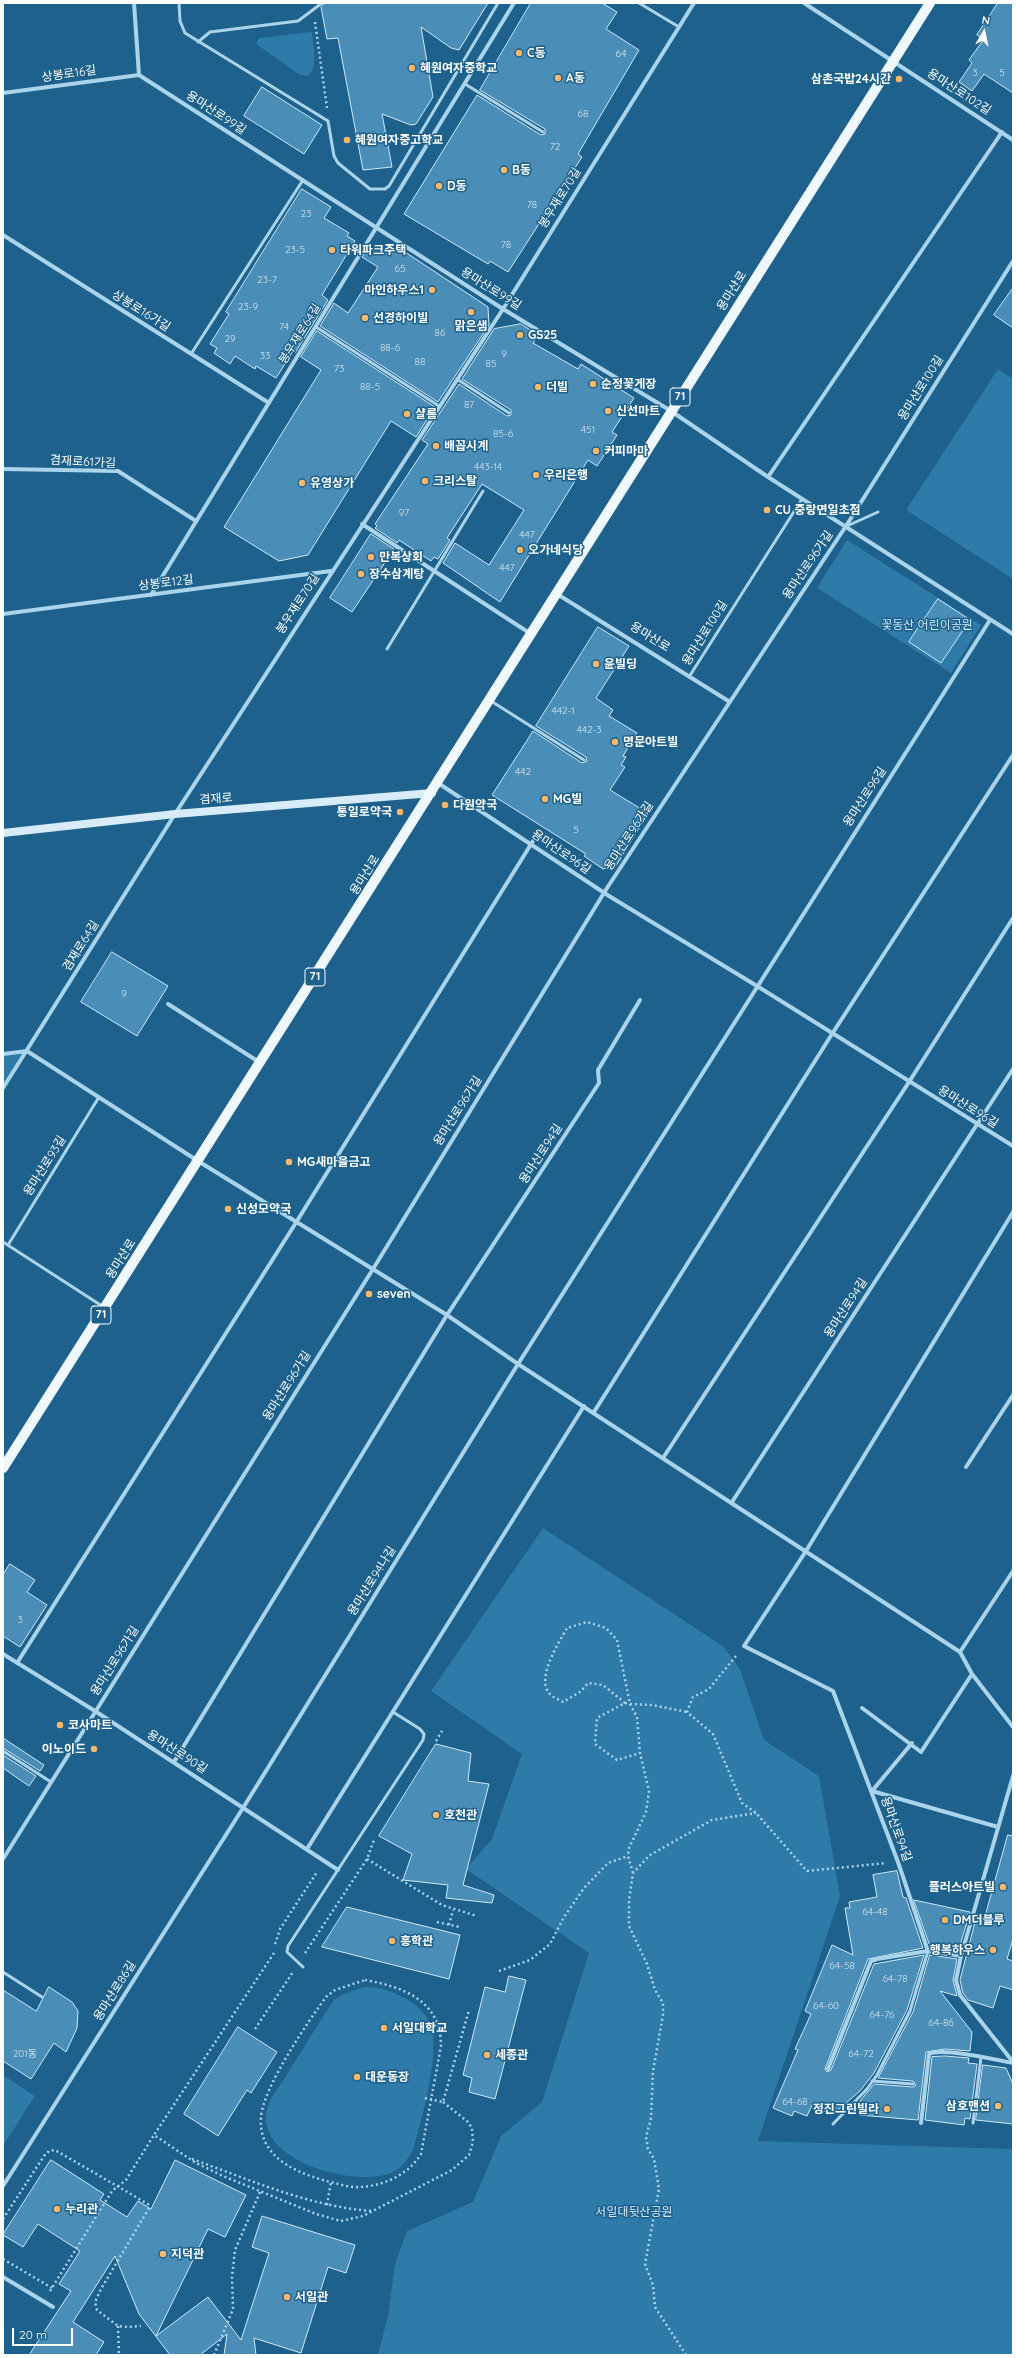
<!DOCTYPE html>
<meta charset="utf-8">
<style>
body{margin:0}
#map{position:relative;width:1016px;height:2358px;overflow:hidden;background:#1d618c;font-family:Quicksand,sans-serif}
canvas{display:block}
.frame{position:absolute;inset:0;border:4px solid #fff;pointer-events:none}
.north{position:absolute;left:964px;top:12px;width:40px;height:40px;-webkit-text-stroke:3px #1d618c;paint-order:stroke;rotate:9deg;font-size:11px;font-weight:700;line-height:16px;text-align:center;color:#fff}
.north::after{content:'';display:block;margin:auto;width:14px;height:18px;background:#fff;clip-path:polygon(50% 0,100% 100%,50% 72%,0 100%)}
.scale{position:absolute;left:12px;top:2328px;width:61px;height:18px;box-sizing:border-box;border:2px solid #fff;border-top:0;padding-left:5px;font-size:12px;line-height:14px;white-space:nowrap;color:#fff;-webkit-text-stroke:3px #1d618c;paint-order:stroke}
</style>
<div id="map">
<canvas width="1016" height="2358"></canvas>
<div class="frame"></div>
<div class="north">N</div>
<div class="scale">20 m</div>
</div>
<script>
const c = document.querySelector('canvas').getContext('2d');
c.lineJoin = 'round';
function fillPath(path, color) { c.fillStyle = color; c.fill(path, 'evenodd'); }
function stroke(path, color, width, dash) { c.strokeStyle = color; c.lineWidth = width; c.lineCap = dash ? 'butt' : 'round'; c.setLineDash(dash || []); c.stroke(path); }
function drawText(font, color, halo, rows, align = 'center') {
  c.font = font + ' Quicksand,"Noto Sans KR",sans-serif'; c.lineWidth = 3; c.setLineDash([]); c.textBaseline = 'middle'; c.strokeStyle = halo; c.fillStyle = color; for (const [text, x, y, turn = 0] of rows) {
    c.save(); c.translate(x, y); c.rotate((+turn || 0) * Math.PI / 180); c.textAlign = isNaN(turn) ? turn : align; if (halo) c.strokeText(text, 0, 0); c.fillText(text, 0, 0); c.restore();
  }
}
const green = new Path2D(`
 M312 32C313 45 319 67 308 76L300 75 256 44 259 38Z
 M998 369 1013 379V579L906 510Z
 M847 540 981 625 951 673 817 588Z
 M23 1053 3 1085V1055Z
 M543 1528 724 1647 740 1669 764 1740 819 1776 840 1896 758 2141 1013 2149V2355H378L388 2316 395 2264 407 2231 473 2202 501 2136 542 2102 589 1953 466 1869 492 1839 522 1754 431 1691Z
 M364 1987C378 1987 390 1990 402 1997 413 2002 423 2010 429 2021 443 2046 421 2122 413 2150 408 2159 402 2168 393 2172 356 2189 255 2161 267 2110 271 2096 281 2084 288 2073 303 2048 318 2024 334 2000L341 1995Z
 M3 2075 35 2096 3 2146Z`);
const building = new Path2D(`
 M325 3H488L459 50 451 48 421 27 433 97 416 124 411 125 382 114 392 167 363 170 338 38 327 39 321 7Z
 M531 3H602L617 12 606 29 639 50 578 154 582 157 508 272 490 261 488 264 404 214 477 95 541 135 545 134V129L480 90Z
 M998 3H1013V93L984 74 972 91 959 82 972 63 969 60 984 39 977 35Z
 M262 87 322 125 304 154 244 116Z
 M302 189 331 207 324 218 349 233 347 236 355 241 322 295 328 300 295 353 293 351 276 378 256 366 255 369 235 356 230 364 214 353 217 348 210 344 229 314 226 312Z
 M393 244 488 307 489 325 438 402 320 326 334 303 348 313 378 267 362 257 366 250Z
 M1013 288V328L994 315Z
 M521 324 538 335 533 343 578 369 581 364 634 398 612 432 617 435 597 466 588 460 500 602 443 563 455 543 489 565 524 510 482 484 447 538 450 540 438 559 434 557 431 561 399 540 397 543 375 528 377 526 375 524 428 444 422 440 459 384 507 416 511 415V410L462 379 494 329Z
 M317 331 435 407 416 437 391 421 308 555 279 561 224 527 321 370 301 357Z
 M371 534 394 549 352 612 330 598Z
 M938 599 970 620 941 663 909 642Z
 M598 627 629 646 596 698 613 710 609 716 637 733 623 756 626 757 621 765 625 767 610 790 648 813 616 866 603 869 584 856 586 854 492 795 533 731 582 763 587 761 586 757 536 726Z
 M112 952 168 986 137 1036 81 1002Z
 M10 1564 35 1580 27 1592 47 1605 20 1647 3 1636V1575Z
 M3 1738 44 1765 40 1771 3 1748Z
 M436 1744 471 1753 468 1781 489 1784 463 1885 494 1895 492 1903 446 1898 448 1885 403 1880 412 1854 379 1836Z
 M3 1755 36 1776 29 1786 3 1768Z
 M1008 1835 1013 1836V1939L1007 1959 1013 1961V1990L1000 1986 993 2008 968 2000 963 1993 960 1980 977 1914 985 1915Z
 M897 1871 903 1897 906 1898 923 1948 868 1959 825 2069 827 2072 831 2070 874 1964 924 1955 907 2010 874 2073 860 2091 832 2115 812 2105 807 2116 794 2111 792 2116 773 2108 798 2050 795 2049 811 2014 805 2011 832 1945 853 1955 845 1908H850L849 1902 877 1897 873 1875Z
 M914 1900 970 1912 958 1952 931 1948Z
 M347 1907 460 1935 449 1979 322 1947Z
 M930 1955 957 1959 953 1980 957 1996 940 1991 972 2032 970 2051 945 2049 926 2052 918 2120 859 2115 860 2101 874 2084 913 2087 916 2085 913 2081 878 2078 913 2012Z
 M509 1976 526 1980 495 2099 469 2092 472 2078 463 2075 485 1987 505 1992Z
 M49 1987 72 2002 78 2011 77 2028 66 2052 54 2043 31 2079 3 2061V1990L36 2011Z
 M238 2027 277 2052 251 2093 247 2090 218 2136 184 2114Z
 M945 2056 969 2058 968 2063 977 2064 970 2119 965 2118 964 2125 925 2120 932 2057Z
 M983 2065 1006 2068 1013 2084V2124L976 2120Z
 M51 2160 104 2194 100 2200 127 2217 138 2201 151 2209 175 2160 246 2195 225 2237 208 2229 156 2336 208 2297 241 2340 269 2253 252 2247 262 2216 355 2245 346 2273 328 2267 301 2353 254 2338 256 2355H224L227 2334 200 2355H170L139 2314 115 2256 73 2322 104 2342 96 2355H29L71 2291 59 2284 80 2251 38 2224 23 2247 3 2235Z`);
const path = new Path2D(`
 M315 22 327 108
 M736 1656 709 1689 693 1697 687 1712 713 1734 742 1803 756 1813 807 1871 886 1863
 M625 1703 603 1685 588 1683 580 1692 563 1702C559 1700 555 1698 552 1696 533 1681 559 1643 567 1628L587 1622 606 1628 617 1640 630 1704 652 1705 687 1712
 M625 1703 630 1704 637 1717 640 1753 617 1760 595 1744 597 1718Z
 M436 1741 442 1731
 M367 1859 442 1905 477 1916
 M633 1873 628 1856 629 1848 646 1812 649 1791 640 1753
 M437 1922 460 1927
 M449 1925 453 1910
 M275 1944 280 1929 317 1872
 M274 1953 154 2135 196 2163 223 2176 316 2214 341 2221 363 2216 452 2170 469 2155 473 2142 472 2128 468 2122 443 2102
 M305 1953 367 1859 374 1840
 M499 1971 530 1960 550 1944 564 1917 584 1888 608 1863 628 1856
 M365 1980C404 1987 441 2001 441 2046L421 2154C408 2175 384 2186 359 2187 348 2188 337 2183 326 2181 295 2172 258 2157 261 2117 263 2088 307 2023 326 1997L335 1990Z
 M255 2029 293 1972
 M425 2098 443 2102 469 2010
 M192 2159C251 2180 310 2207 373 2211
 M327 2205 331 2182
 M3 2219 44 2156 49 2151 55 2150 148 2204 149 2208 101 2289 95 2302 97 2310 118 2326 127 2327 141 2326
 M3 2259 52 2288
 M50 2291 112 2191 126 2180 154 2135
 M118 2326 119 2355
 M214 2355 233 2309 232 2277 235 2250 260 2192
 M686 2355 655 2307 653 2285 645 2264 659 2189 654 2159 648 2149 646 2137 651 2118 653 2071 663 2015V2003L655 1990 647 1964 629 1926V1900L633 1873 650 1855 712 1820 756 1813`);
const service = new Path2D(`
 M179 3 180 21 185 33 328 121 334 156 338 163 370 189H385L389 186 498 3
 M639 3 679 27
 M198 42 210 32 298 21 322 3
 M465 84 543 132
 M316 327 439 406
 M191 354 303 180
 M457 379 509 413
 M847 526 878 512
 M387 649 483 491
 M689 677 802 499
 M491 701 584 760
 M3 1242 102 1306
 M8 1245 99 1097
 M3 1751 51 1782
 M303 1967 287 1952 288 1946 423 1740 424 1734 420 1729 393 1712
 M3 1972 42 1997
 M872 2081 913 2084
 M973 2123 981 2057
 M833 2124 867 2089 877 2075 910 2011 928 1951`);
const minor = new Path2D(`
 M134 3 139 75
 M804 3 1013 140
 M139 75 503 309 671 411 768 477 1013 634
 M3 93 139 75
 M3 235 269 403
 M3 469 118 471 196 521
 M768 477 1002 132
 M362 524 531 634
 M557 594 730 702
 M151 595 514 3
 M3 614 331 571
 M438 783 609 896 757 986 1013 1146
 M168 1004 259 1062
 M3 1054 27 1051 198 1161 447 1315 518 1364 960 1652 972 1674 1013 1727
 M3 1088 175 814 503 309 694 3
 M594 1412 832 1034 1013 755
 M663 1458 909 1082 1013 918
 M966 1467 1013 1395
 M732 1502 1013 1069
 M960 1652 1013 1571
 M3 1654 95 1711 338 1870
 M17 1663 297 1221 533 841
 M862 1708 921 1752 972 1674
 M174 1762 447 1315 599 1083 598 1070 640 1000
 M1013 1776 961 1956 956 1980 960 1995 1013 2062
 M872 1791 998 1827
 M872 1791 912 1743
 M307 1849 584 1406
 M3 1859 373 1269 607 888 846 526 1013 261
 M928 1951 898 1862 833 1691 744 1646 806 1551 1013 1212
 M828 2069 871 1961 877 1959 928 1951 961 1956
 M921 2123 929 2054C942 2047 997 2060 1013 2063
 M3 2186 243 1808 518 1364 990 620
 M3 2277 53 2307`);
const secondary = new Path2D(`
 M3 833 175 814 432 793`);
const primary = new Path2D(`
 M3 1468 930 3`);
const markers = [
 [519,53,4,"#fcb869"],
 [412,68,4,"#fcb869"],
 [558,78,4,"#fcb869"],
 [899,79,4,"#fcb869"],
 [347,140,4,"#fcb869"],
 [504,170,4,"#fcb869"],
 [439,186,4,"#fcb869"],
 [332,250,4,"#fcb869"],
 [432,290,4,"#fcb869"],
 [471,312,4,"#fcb869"],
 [365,318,4,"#fcb869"],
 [520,335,4,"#fcb869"],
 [593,384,4,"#fcb869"],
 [538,387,4,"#fcb869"],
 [608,411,4,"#fcb869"],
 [407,414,4,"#fcb869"],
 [436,446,4,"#fcb869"],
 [596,451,4,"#fcb869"],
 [536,475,4,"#fcb869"],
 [425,481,4,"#fcb869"],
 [302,483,4,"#fcb869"],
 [767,510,4,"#fcb869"],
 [520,550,4,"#fcb869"],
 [371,557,4,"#fcb869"],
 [361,574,4,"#fcb869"],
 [596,664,4,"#fcb869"],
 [615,742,4,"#fcb869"],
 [545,799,4,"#fcb869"],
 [445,805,4,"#fcb869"],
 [400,812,4,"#fcb869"],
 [289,1162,4,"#fcb869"],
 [228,1209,4,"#fcb869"],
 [369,1294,4,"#fcb869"],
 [60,1725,4,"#fcb869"],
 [94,1749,4,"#fcb869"],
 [436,1815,4,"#fcb869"],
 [1003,1887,4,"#fcb869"],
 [945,1920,4,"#fcb869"],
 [392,1941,4,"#fcb869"],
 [993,1950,4,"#fcb869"],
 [384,2028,4,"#fcb869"],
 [487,2055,4,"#fcb869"],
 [357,2077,4,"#fcb869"],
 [998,2106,4,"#fcb869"],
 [887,2109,4,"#fcb869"],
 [57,2209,4,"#fcb869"],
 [163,2254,4,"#fcb869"],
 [287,2297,4,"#fcb869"]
];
const numberNames = [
 ["64",621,54],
 ["3",975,73],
 ["5",1002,73],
 ["68",583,114],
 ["72",555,147],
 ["78",532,205],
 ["23",306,214],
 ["78",506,245],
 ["23-5",295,250],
 ["65",400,269],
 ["23-7",267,280],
 ["23-9",248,307],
 ["74",284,327],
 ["86",440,333],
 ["29",230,339],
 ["88-6",390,348],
 ["9",504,354],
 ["33",265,356],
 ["88",420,362],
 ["85",491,364],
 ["73",339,369],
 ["88-5",370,387],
 ["87",469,405],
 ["451",588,430],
 ["85-6",503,434],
 ["443-14",488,467],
 ["97",404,513],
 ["447",527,535],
 ["447",507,568],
 ["442-1",563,711],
 ["442-3",589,730],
 ["442",523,772],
 ["5",576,830],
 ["9",124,994],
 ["3",20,1620],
 ["64-48",875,1912],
 ["64-58",842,1966],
 ["64-78",895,1979],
 ["64-60",826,2006],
 ["64-76",882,2015],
 ["64-86",941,2023],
 ["201동",25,2054],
 ["64-72",861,2054],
 ["64-68",795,2102]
];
const shields = [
 [680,397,20],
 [315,977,20],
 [101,1315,20]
];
const shieldNames = [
 ["71",680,397],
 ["71",315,977],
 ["71",101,1315]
];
const poiNames = [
 ["C동",527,53],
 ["혜원여자중학교",420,68],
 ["A동",566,78],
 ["삼촌국밥24시간",891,79,"right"],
 ["혜원여자중고학교",355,140],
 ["B동",512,170],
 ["D동",447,186],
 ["타워파크주택",340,250],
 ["마인하우스1",424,290,"right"],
 ["선경하이빌",373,318],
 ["맑은샘",471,326,"center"],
 ["GS25",528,335],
 ["순정꽃게장",601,384],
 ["더빌",546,387],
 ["신선마트",616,411],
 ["샬롬",415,414],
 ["배꼽시계",444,446],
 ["커피마마",604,451],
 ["우리은행",544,475],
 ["크리스탈",433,481],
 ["유영상가",310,483],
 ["CU 중랑면일초점",775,510],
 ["오가네식당",528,550],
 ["만복상회",379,557],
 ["장수삼계탕",369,574],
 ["윤빌딩",604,664],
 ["명문아트빌",623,742],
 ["MG빌",553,799],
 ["다원약국",453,805],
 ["통일로약국",392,812,"right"],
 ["MG새마을금고",297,1162],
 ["신성모약국",236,1209],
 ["seven",377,1294],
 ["코사마트",68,1725],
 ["이노이드",86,1749,"right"],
 ["호천관",444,1815],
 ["플러스아트빌",995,1887,"right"],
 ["DM더블루",953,1920],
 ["흥학관",400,1941],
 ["행복하우스",985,1950,"right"],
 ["서일대학교",392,2028],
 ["세종관",495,2055],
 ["대운동장",365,2077],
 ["삼호맨션",990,2106,"right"],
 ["정진그린빌라",879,2109,"right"],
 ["누리관",65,2209],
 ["지덕관",171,2254],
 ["서일관",295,2297]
];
const streetNames = [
 ["상봉로16길",69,74,-8],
 ["용마산로102길",959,92,33],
 ["용마산로99길",216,113,33],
 ["봉우재로70길",560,198,-58],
 ["용마산로99길",491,289,32],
 ["용마산로",732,291,-58],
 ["상봉로16가길",141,311,32],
 ["봉우재로64길",300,334,-58],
 ["용마산로100길",921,388,-58],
 ["겸재로61가길",83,462,3],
 ["용마산로96가길",808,565,-56],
 ["상봉로12길",166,583,-7],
 ["봉우재로70길",298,604,-57],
 ["용마산로100길",705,633,-58],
 ["용마산로",650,637,32],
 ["용마산로96길",865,797,-57],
 ["겸재로",216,799,-4],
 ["용마산로96가길",629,836,-57],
 ["용마산로96길",561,852,34],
 ["용마산로",365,875,-58],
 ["겸재로64길",81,946,-58],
 ["용마산로96길",968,1107,32],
 ["용마산로96가길",458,1111,-58],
 ["용마산로94길",541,1154,-57],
 ["용마산로93길",45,1166,-58],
 ["용마산로",121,1259,-58],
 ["용마산로94길",846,1308,-57],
 ["용마산로96가길",287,1386,-58],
 ["용마산로94나길",372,1581,-58],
 ["용마산로96가길",115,1661,-58],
 ["용마산로90길",177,1752,33],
 ["용마산로94길",896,1829,70],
 ["용마산로86길",115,1991,-58]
];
const parkNames = [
 ["꽃동산 어린이공원",927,625],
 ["서일대뒷산공원",634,2212]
];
fillPath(green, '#2e7aa8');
fillPath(building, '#4a8db6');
stroke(building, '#d0eaf9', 1);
stroke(path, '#aad4ec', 2.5, [2, 3]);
stroke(service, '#aad4ec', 3);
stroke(minor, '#aad4ec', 4);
stroke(secondary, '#d7ebf9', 8);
stroke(primary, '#f0f8ff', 10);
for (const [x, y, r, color] of markers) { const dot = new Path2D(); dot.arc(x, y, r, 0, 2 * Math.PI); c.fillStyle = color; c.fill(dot); stroke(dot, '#1d618c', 1.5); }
drawText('10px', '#d2e2ed', null, numberNames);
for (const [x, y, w] of shields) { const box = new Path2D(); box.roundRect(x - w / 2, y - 9, w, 18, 3); c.fillStyle = '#1d618c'; c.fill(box); stroke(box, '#fff', 1); }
drawText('bold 11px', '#fff', null, shieldNames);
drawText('bold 12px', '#fff', '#1d618c', poiNames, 'left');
drawText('12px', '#fff', '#1d618c', streetNames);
drawText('12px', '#d0eaf9', '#1d618c', parkNames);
</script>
